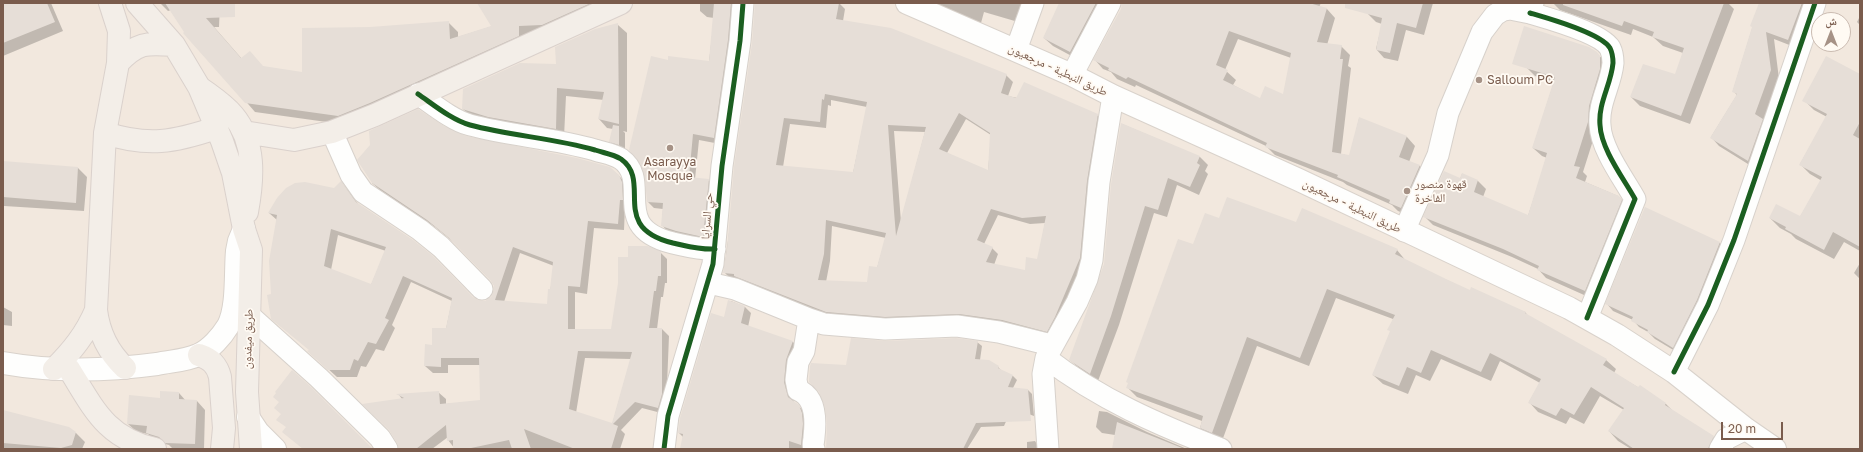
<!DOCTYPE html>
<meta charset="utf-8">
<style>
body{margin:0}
#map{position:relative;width:1863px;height:452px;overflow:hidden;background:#f9f5f0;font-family:"Golos Text","Noto Naskh Arabic",sans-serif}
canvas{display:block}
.frame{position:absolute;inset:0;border:4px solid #7a5c4d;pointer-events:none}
.north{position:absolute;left:1811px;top:12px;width:40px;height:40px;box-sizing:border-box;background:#fffaf3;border:1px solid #cabbb1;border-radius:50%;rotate:0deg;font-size:11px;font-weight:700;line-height:16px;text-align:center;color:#7a5c4d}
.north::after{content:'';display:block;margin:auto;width:14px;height:18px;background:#a69286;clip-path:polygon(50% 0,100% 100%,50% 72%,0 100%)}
.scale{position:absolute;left:1721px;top:422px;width:62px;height:18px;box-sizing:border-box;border:2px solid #7a5c4d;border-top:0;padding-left:5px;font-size:12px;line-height:14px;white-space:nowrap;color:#7a5c4d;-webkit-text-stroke:3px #fffaf3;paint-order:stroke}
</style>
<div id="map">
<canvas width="1863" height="452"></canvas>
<div class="frame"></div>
<div class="north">ش</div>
<div class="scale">20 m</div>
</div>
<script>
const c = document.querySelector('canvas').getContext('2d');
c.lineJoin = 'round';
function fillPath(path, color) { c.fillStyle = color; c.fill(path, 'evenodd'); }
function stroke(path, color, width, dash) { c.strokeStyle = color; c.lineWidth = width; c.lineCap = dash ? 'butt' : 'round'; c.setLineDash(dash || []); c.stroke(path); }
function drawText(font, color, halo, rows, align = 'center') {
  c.font = font + ' "Golos Text","Noto Naskh Arabic",sans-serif'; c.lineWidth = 3.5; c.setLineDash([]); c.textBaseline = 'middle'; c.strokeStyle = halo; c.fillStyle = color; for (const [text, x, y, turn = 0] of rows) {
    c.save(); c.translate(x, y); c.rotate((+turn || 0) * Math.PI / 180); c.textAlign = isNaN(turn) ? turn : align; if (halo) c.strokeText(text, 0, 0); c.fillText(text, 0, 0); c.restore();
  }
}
const residential = new Path2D(`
 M3 3H1860V449H3ZM1819 20H1843V44H1819Z`);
const shadow = new Path2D(`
 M3 3H51L63 31 3 56Z
 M160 3H220L219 27H214L242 59 264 67 303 73 370 28 448 22 458 32V37L493 26 478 3H603L348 125 255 112 186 32 171 10 168 11Z
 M700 3H739L720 144 699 140 695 179 708 180 715 186 710 243 668 232 662 225 663 209 654 208 648 202 669 62H709L714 18 707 17 700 11Z
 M756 3H839L845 9 843 21 1006 75 1013 82 1008 96 1097 115 1104 122 1086 265 1053 338 834 318 731 279 724 272 753 43ZM831 100 867 107 853 173 783 167 790 124 826 128 828 105 831 106ZM966 119 991 135 988 172 947 153ZM894 131 925 132 901 222ZM998 215 1030 224 1045 223 1038 260 1026 271 994 265 998 254 992 248 984 244ZM832 226 886 238 877 268 867 283 826 282 830 261Z
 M935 3H1034L1025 24 984 12 981 23 942 9Z
 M1060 3H1110L1079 60 1053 46 1044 38Z
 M1123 3H1321L1319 7 1327 9 1335 18 1327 45 1341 46 1350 55 1348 66 1351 68 1341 154 1350 156 1359 119 1407 137 1415 146 1409 162 1420 166 1428 175 1410 216 1398 211 1392 205 1347 185 1343 182 1275 155 1266 146 1136 85 1135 87 1117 79 1111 72 1103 69 1095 60 1122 9ZM1238 39 1291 58 1284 96 1260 99 1233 85 1236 80 1225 70Z
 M1371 3H1433L1424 35 1406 30 1398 61 1384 58 1376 49 1382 24 1376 22 1368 14Z
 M1553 3H1728L1734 9 1690 124 1640 106 1631 97 1676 75 1683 53 1663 46 1653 37 1633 29 1631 35 1560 10Z
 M1760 3H1813L1797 48 1774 39 1779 79 1756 169 1719 146 1711 137 1737 95 1733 91Z
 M1860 16V25L1857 22Z
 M618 25 627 33V132L623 131 625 133V150L617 148 610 141 613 129 607 128 599 119 604 100 566 96 564 137 472 117 463 109 557 65 595 30Z
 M1596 53 1605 61 1596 131 1583 172 1587 176 1585 182 1618 196 1627 205 1593 299 1546 278 1538 269 1512 257 1433 225 1425 217 1460 179 1462 174 1478 181 1486 189 1483 197 1528 216 1547 158 1542 156 1533 148 1554 82 1535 76 1527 68Z
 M1860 71V251L1844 242 1834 259 1796 239 1791 234 1780 228 1770 218 1800 217 1822 181 1810 174 1800 164 1827 117 1814 110 1804 100 1859 74Z
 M1122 124 1200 157 1208 165 1205 171 1208 174 1199 195 1177 185 1167 217 1154 213 1119 325 1098 381 1079 368 1070 360 1105 265Z
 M444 127 466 137 619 176 626 183 624 230 594 228 587 294 575 292V330H612L629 258 660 252 667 259V283H665L663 297H661L657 329H662L669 336 666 410 665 414 642 408 621 430 625 434 620 449H455L448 440V437L432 449H400L402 399 399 395 438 392 446 399V404L481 401 480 365H448V373H433L425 366 433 346 446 329 452 301 411 282 392 325 395 328 384 351 376 349 366 367 361 366 357 377H337L316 358 272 295 277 220 269 213 335 189 341 182 359 205 473 299 479 302 486 301 491 299 494 293 495 286 491 280 456 244 435 227 380 190 372 183ZM338 235 386 251 371 285 331 270ZM520 253 554 266 548 305 504 302ZM585 358 631 359 612 425 576 413Z
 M3 162 78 168 87 177 84 211 4 206Z
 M1645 209 1720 243 1726 250 1680 354 1655 339 1648 332 1639 327 1633 320 1613 311 1607 304Z
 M1220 220 1297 223 1397 250 1406 261 1470 291 1525 312 1529 317 1606 360 1616 369 1614 373 1666 404 1673 411 1713 437 1722 446 1721 449H1631L1618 441 1609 431 1624 410 1600 396 1584 424 1570 417 1566 424 1538 412 1529 402 1540 383 1500 361 1491 381 1441 359 1430 381 1416 375 1408 394 1383 384 1373 375 1391 332 1393 319 1336 298 1309 366 1257 346 1222 441 1208 436 1200 428 1202 421 1137 397 1128 388 1194 245Z
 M1860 263V279L1854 273Z
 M731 301 745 307 751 313 748 327 793 342 799 348 790 389 794 402 805 412 807 449H681L683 437 679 433Z
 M3 307 12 312V326L3 325Z
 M885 342H977L982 346 980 360 998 367 1003 372 1013 376 1017 380 1013 388 1028 390 1032 394 1034 416 1012 408 1004 426 981 427 967 449H827L828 424 826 406 820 392 810 382 812 364 847 366Z
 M179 393 186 401H197L205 410 204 449H173L169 445 156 442 148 434 137 432 128 424 161 399Z
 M1099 411 1107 412 1147 432 1187 449H1113L1115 435 1102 433 1096 427Z
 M3 415 76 433 85 442 82 449H3Z
 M1035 441 1040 449H1027V442Z`);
const building = new Path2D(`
 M3 3H47L55 22 3 43Z
 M165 3H235V17L206 18 241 58 250 51 263 66 302 72V28L370 27 449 21 450 39 491 26 477 3H591L542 25 519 26V36L370 103 338 116 245 103 183 33 184 32Z
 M714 3H731L728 40 714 138 693 134 689 177 709 179 703 237 676 231 661 226 663 203 647 202 645 179 641 165 629 150 651 56 668 60V56L709 61Z
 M755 3H839L836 19 891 28 1007 74 1001 93 1016 98 1024 82 1098 114 1087 181 1080 258 1055 317 1047 332 1002 320 959 314 885 317 826 312 734 276V274L723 273 727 249 734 167 752 43ZM825 94 867 102 853 172 776 165 784 118 820 122 822 99 824 100ZM959 113 990 133 988 170 939 149ZM888 125 926 127 896 236 894 211ZM991 209 1022 218 1046 216 1037 259 1026 257 1025 270 986 262 993 247 977 240ZM826 220 886 233 877 267 869 266 867 282 818 280 824 254Z
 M1059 3H1096L1070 52 1043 38Z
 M1122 3H1309L1327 8 1317 42 1342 45 1340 59H1343L1332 152 1349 155 1359 117 1407 136 1399 157 1420 165 1401 208 1389 203 1390 200 1337 177 1338 175 1265 147 1267 143 1128 77 1126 79 1108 70 1109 68 1093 60 1121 9ZM1229 31 1291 53 1283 94 1265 86 1260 98 1223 80 1228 70 1216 65Z
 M1345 3H1423L1416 28 1397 23 1390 53 1376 50 1382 18 1345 8Z
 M1563 3H1724L1681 116 1630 97 1643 64 1675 74 1684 48 1652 37 1654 32 1624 21 1622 26 1563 5Z
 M1759 3H1802L1788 40 1766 32 1771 70 1755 114 1763 119 1748 161 1710 138 1737 94 1732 92 1752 27 1750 26Z
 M618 23 619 124 598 119 604 92 557 88 556 129 488 117 462 109 463 89 520 63 556 64 555 47 595 29Z
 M1524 26 1589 47 1597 52 1600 56V69L1589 106 1588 122 1574 166 1580 167 1576 178 1619 196 1622 200 1585 291 1537 270 1539 266 1503 249 1423 217 1444 171 1460 178 1462 173 1478 180 1474 192 1528 215 1547 153 1532 148 1555 77 1512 64Z
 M1826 56 1860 74V122L1853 135 1860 139V247L1833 232 1824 250 1785 229 1786 227 1769 218 1776 204 1800 216 1822 177 1799 165 1827 114 1802 101Z
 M418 109 444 126 466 136 577 158 610 167 619 175 622 182 623 200H620L618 224 588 221 580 287 568 286V329H611L618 283V257H628V246H647L661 251V276H658L656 291H654L649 328H662V394L658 408 635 402 613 424 618 426 611 449H575L524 429 531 449H512L509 440 471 448 453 449V440L447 441 446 425 416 449H399L397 443 389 430 362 404 404 398 396 394 439 391 440 404 480 400 479 358H441V367L424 366 425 344 432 345V328H446L452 298 403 276 385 318 389 320 376 344 368 342 358 361 354 359 350 370H328L307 351 309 350 271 319 267 295 271 294 269 261 277 215 268 213 277 198 286 188 295 183 305 182 334 188 341 181 356 202 413 240 433 256 473 297 478 300 485 301 491 297 493 293 494 286 491 281 449 238 427 220 372 183 357 160 370 145 369 131ZM331 229 386 247 371 284 324 266ZM513 247 553 262 550 289H548L547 304 495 300ZM578 351 632 352 612 423 569 409Z
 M1121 123 1200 156 1197 163 1200 165 1190 187 1168 178 1158 210 1145 206 1111 316 1090 374 1069 360 1104 264 1111 184Z
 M613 125 619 126V145L609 142Z
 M3 161 78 167 76 203 3 197Z
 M1227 197 1296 222 1302 208 1398 249 1395 254 1446 279 1470 290 1471 287 1526 312 1525 313 1607 359 1603 365 1638 387 1640 385 1666 403 1665 405 1714 436 1708 449H1634L1608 431 1624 408 1591 387 1574 415 1561 408 1556 416 1528 403 1541 379 1490 353 1481 372 1431 350 1421 373 1407 367 1399 386 1372 375 1390 331 1387 330 1395 315 1327 289 1300 358 1247 337 1212 433 1200 428 1203 416 1126 388 1128 383 1126 382 1178 239 1193 244 1205 213 1219 218Z
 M1645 207 1720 242 1697 300 1673 348 1647 332 1648 330 1631 321 1633 317 1605 304Z
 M728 300 745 306 741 323 793 341 786 360 784 382 788 397 799 405 802 413 803 424 801 445 789 441V448L783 449H680L683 434 678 433 680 418 711 313 724 317Z
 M851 338 886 341 956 338 978 341 975 359 989 360 999 366 998 368 1013 375 1008 387 1028 389 1031 421 976 423 963 449H826L827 424 825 408 819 392 809 382 810 366 811 363 846 365Z
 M292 370 311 387 373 449H303L282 432 286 427 276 420 281 414 274 408 279 402 273 397 276 393 275 392Z
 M160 391 179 392V399L197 400 195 444 165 443 159 437 146 433 147 426 127 424 129 395 160 398Z
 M3 410 69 427 76 432 72 445 61 448 3 443Z
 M1117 422 1182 448V449H1112Z`);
const minor = new Path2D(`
 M1530 13C1547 18 1601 33 1610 48 1612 52 1613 59 1613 63 1611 85 1598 103 1600 125 1601 149 1624 179 1635 199L1587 318
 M1016 50 1033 3
 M1072 75 1110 3
 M418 94C434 105 452 120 470 125 511 136 554 138 595 150 604 153 613 154 621 159 653 182 608 227 673 243 687 246 700 250 715 249
 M332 132 351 175 363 192 420 230 441 247 482 289
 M1404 231 1438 155 1448 113 1482 32 1495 15 1503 10 1510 9 1530 13 1533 3
 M709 283 735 289 809 319 824 324 885 329 957 326 999 332 1051 345
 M249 315 319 378 380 438 387 449
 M809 319 804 351 798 362 796 380 798 390C816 397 816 420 814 437 814 441 812 445 814 449
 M1046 358C1099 399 1159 425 1221 449
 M1674 372 1708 305 1734 240 1815 3
 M664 449 668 416 713 264 722 166 740 41 743 3
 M1048 449 1043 374 1046 358 1077 302 1087 279 1092 260 1099 182 1113 96
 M1720 449 1726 439 1746 429`);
const secondary = new Path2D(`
 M907 3 1072 75 1113 96 1299 180 1569 308 1617 335 1674 372 1746 429 1775 449
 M3 363C54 372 105 371 157 364 170 361 185 361 198 355 210 350 222 336 228 326 238 307 235 272 237 251L239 241 244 229
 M248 417 258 432 275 449`);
const primary = new Path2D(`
 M110 3 119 31 118 63 105 133 96 310C99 334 108 352 125 368
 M137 3 174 45 199 87 222 141 233 173 244 229 251 250 247 392 251 449
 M118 63C138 42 146 43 174 45
 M199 87C211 96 224 104 233 115 256 142 253 179 247 212
 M244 132 294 140 332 132 375 115 621 3
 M105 133C148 147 174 142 216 128
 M199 355C211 359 217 365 220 377L224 428 222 449
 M54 369C72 351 86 334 96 310
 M69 369C94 409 106 438 155 449`);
const cycleway = new Path2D(`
 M1530 13C1547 18 1601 33 1610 48 1612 52 1613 59 1613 63 1611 85 1598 103 1600 125 1601 149 1624 179 1635 199L1587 318
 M418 94C434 105 452 120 470 125 511 136 554 138 595 150 604 153 613 154 621 159 653 182 608 227 673 243 687 246 700 250 715 249
 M1674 372 1708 305 1734 240 1815 3
 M664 449 668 416 713 264 722 166 740 41 743 3`);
const markers = [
 [1479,80,4,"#a69286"],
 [670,148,4,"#a69286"],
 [1407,191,4,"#a69286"]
];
const streetNames = [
 ["طريق النبطية - مرجعيون",1058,70,25],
 ["طريق النبطية - مرجعيون",1352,206,26],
 ["حي السرايا",707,216,-86],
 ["طريق ميفدون",248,339,-88]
];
const poiNames = [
 ["Salloum PC",1487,80],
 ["Asarayya",670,162,"center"],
 ["Mosque",670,176,"center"],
 ["قهوة منصور",1415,184],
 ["الفاخرة",1415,198]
];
fillPath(residential, '#f2e8de');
fillPath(shadow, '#0003');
fillPath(building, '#e6ded7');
stroke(minor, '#d7d1cb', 23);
stroke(secondary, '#d9d2cb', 24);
stroke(primary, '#dad1cc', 24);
stroke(minor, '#fefefd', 21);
stroke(secondary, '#fefefd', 22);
stroke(primary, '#f3eee8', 22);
stroke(cycleway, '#1b5e20', 5);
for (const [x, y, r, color] of markers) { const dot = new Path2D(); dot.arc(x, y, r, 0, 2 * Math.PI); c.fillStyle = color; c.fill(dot); stroke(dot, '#fffaf3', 1.5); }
drawText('12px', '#7a5c4d', '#fffaf3', streetNames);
drawText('12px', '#7a5c4d', '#fffaf3', poiNames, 'left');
</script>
